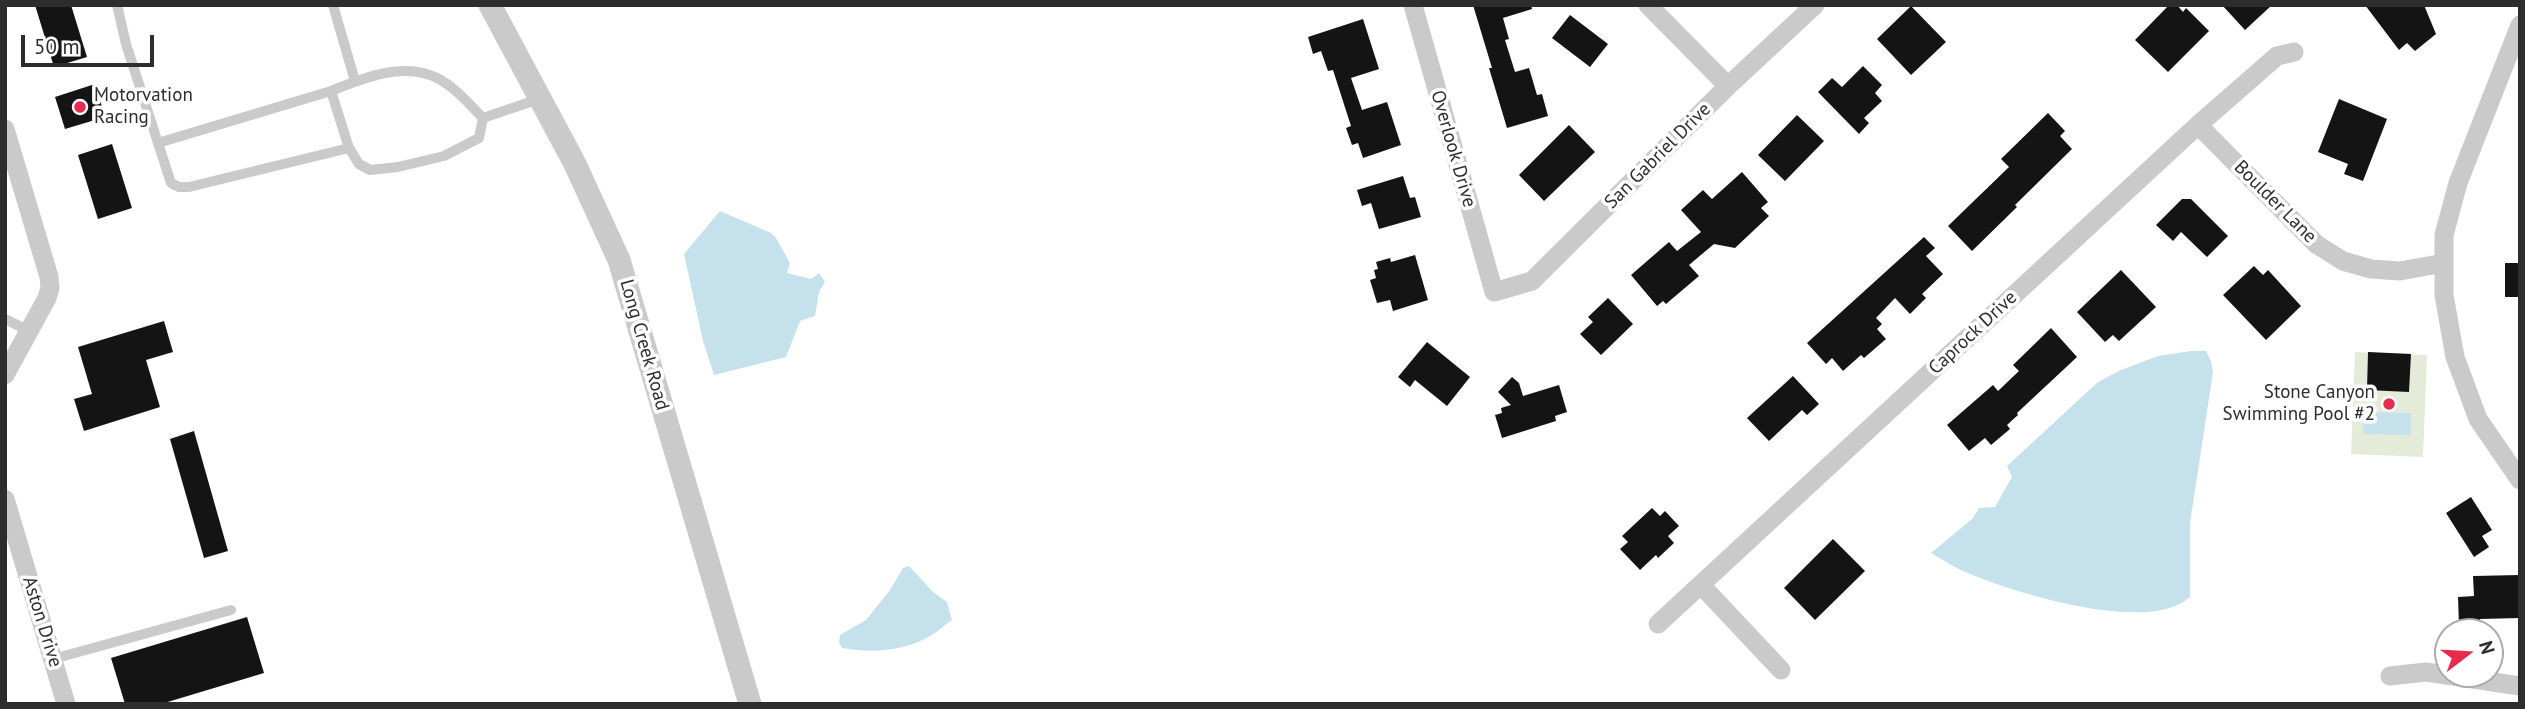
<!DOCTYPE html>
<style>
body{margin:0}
#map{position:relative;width:2525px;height:709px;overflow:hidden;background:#fff;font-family:"PT Sans",sans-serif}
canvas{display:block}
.frame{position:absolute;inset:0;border:7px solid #2d2d2d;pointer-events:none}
.north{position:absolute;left:2434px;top:618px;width:70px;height:70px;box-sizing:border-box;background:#fff;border:2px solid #ababab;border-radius:50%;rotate:73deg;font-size:19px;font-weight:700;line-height:28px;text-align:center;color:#2d2d2d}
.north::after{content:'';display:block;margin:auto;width:24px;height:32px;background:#e82a4f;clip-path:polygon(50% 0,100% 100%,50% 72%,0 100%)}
.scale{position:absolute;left:21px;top:35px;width:133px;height:32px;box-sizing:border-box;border:4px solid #2d2d2d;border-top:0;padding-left:9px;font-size:21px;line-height:24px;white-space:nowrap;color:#2d2d2d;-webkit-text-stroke:5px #fff;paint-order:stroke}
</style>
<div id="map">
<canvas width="2525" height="709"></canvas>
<div class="frame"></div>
<div class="north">N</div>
<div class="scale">50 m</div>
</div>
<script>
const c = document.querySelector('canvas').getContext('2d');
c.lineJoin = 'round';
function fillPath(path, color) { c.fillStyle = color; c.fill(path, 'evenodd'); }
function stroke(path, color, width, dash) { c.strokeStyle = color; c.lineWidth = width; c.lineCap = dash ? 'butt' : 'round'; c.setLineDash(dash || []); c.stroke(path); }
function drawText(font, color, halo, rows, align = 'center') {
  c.font = font + ' "PT Sans",sans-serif'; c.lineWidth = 7; c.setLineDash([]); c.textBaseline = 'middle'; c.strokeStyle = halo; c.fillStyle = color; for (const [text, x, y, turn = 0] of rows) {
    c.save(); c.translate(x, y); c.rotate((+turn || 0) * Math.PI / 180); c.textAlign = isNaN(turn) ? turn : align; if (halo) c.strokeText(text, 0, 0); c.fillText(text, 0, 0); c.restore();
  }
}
const green = new Path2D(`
 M2355 352 2427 355 2423 457 2351 454Z`);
const water = new Path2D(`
 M720 211 771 233 776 238 790 263 787 273 811 279 819 273 825 282 819 292 815 316 800 321 786 357 714 375 703 341 684 254Z
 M2191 351H2206L2211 361 2213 372 2190 523V597C2149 635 2015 593 1968 573 1955 568 1943 560 1931 553L1973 518 1979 508 1995 507 2012 477 2007 466 2098 382 2121 370 2158 356Z
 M2364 412 2411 413V435L2363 434Z
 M909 566 933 592 947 602 952 620C944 625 938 632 930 636 903 652 872 653 842 648L839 642 840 635 866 620 890 590 903 568Z`);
const building = new Path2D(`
 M35 5H71L87 57 54 67Z
 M1473 5H1531L1532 9 1503 18 1509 39 1505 40 1515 72 1529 68 1537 95 1542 94 1548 116 1507 128 1489 68H1492Z
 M2169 5H2177L2183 12 2186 8 2209 31 2168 72 2135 40Z
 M2222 5H2272L2245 30Z
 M2365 5H2424L2436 34 2415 51 2407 43 2399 50Z
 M1911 6 1946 42 1911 75 1877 39Z
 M1570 15 1608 44 1590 67 1552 38Z
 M1363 19 1379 69 1351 78 1362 110 1387 102 1401 145 1363 158 1358 143 1352 145 1346 128 1351 126 1333 70 1328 71 1321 51 1313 54 1308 37Z
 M1863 66 1882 85 1875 93 1882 101 1864 118 1869 123 1859 134 1818 92 1832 78 1842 87Z
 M95 84 105 117 65 129 55 97Z
 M2339 99 2387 119 2363 181 2344 174 2348 164 2318 152Z
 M2048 113 2065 131 2060 136 2072 149 2015 205 2017 207 1972 251 1948 226 2009 167 2001 159Z
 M1797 115 1824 141 1785 181 1758 155Z
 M1569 125 1595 152 1544 201 1519 175Z
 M112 144 132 208 98 219 78 155Z
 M1742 172 1768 202 1761 208 1769 216 1735 248 1714 244 1689 265 1699 276 1666 304 1663 301 1657 306 1631 275 1669 242 1677 251 1701 232 1681 210 1703 190 1712 199Z
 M1403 176 1410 198 1415 197 1421 217 1379 229 1371 203 1362 206 1357 190Z
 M2182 199H2191L2228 236 2207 257 2181 232 2173 241 2156 225Z
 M1924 237 1935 248 1926 256 1943 274 1922 294 1926 298 1910 314 1895 298 1876 318 1882 324 1877 329 1886 339 1864 358 1861 355 1843 371 1832 358 1826 364 1807 343Z
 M1415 255 1428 300 1393 311 1390 300 1377 303 1370 280 1376 278 1374 270 1378 269 1376 262 1390 258 1391 262Z
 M2505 263H2520V297H2505Z
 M2254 266 2263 275 2268 270 2301 306 2266 340 2223 295Z
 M2121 270 2156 307 2119 341 2113 335 2105 342 2077 312Z
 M1608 298 1633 324 1601 355 1580 334 1593 322 1588 317Z
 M164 321 173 352 146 360 160 407 84 431 74 399 92 394 78 347Z
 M2051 328 2077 357 2017 413 2018 415 2007 425 2010 429 1991 445 1985 438 1969 451 1947 425 1993 385 1998 391 2019 371 2013 365Z
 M1427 342 1470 377 1447 406 1415 380 1410 387 1398 377Z
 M2368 352 2411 354 2409 392 2367 390Z
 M1793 376 1819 404 1807 415 1802 410 1769 441 1747 418Z
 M1512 377 1519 383 1523 396 1559 385 1567 412 1555 416 1556 421 1502 438 1495 415 1502 413 1501 408 1511 405 1498 392Z
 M194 431 228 551 204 558 170 439Z
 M2471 497 2492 530 2482 536 2489 547 2474 557 2446 513Z
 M1652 508 1660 516 1665 511 1679 526 1668 536 1674 543 1658 558 1656 555 1640 570 1620 549 1628 542 1622 536Z
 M1833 539 1865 571 1815 620 1784 588Z
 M2520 575V618L2480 619 2481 626H2459L2458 597 2474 596 2473 576Z
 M247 617 264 673 161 704H125L111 658Z`);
const service = new Path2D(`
 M117 5 126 44 158 143
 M333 5 355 81
 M331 91 349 148 359 164 370 170 398 167 444 156 479 138 483 118
 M483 118 539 99
 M349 148 189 187H179L171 183 158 143 331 91C363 78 405 61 437 78 455 87 469 104 483 118
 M5 319 29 331
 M53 659 231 610`);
const minor = new Path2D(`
 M1413 5 1494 292 1532 281 1728 86 1815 5
 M1648 5 1728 86
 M2520 25 2458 183 2444 235V295L2455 357 2478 419 2520 480
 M2198 125 2316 244 2343 261 2371 269 2400 271 2444 263
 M5 129 49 277 50 288 47 298 5 375
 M5 499 66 704
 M1701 585 1781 670
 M1658 624 2198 125 2277 56 2294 52
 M2390 676 2426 672 2520 686`);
const tertiary = new Path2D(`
 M490 5 575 164 619 260 750 704`);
const markers = [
 [80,107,7,"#e82a4f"],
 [2389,404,7,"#e82a4f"]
];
const poiNames = [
 ["Motorvation",94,96],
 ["Racing",94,118],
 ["Stone Canyon",2375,393,"right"],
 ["Swimming Pool #2",2375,415,"right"]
];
const streetNames = [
 ["Overlook Drive",1453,149,74],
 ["San Gabriel Drive",1658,156,-45],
 ["Boulder Lane",2275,202,45],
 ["Caprock Drive",1973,333,-43],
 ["Long Creek Road",644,345,74],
 ["Aston Drive",42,622,73]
];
fillPath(green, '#e5ebd9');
fillPath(water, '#c5e1eb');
fillPath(building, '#141414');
stroke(service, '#cacaca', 10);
stroke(minor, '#cacaca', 19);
stroke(tertiary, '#cacaca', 23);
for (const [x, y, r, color] of markers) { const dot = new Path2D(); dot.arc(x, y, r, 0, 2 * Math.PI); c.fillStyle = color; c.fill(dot); stroke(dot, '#fff', 2.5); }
drawText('19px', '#2d2d2d', '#fff', poiNames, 'left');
drawText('19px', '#2d2d2d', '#fff', streetNames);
</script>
